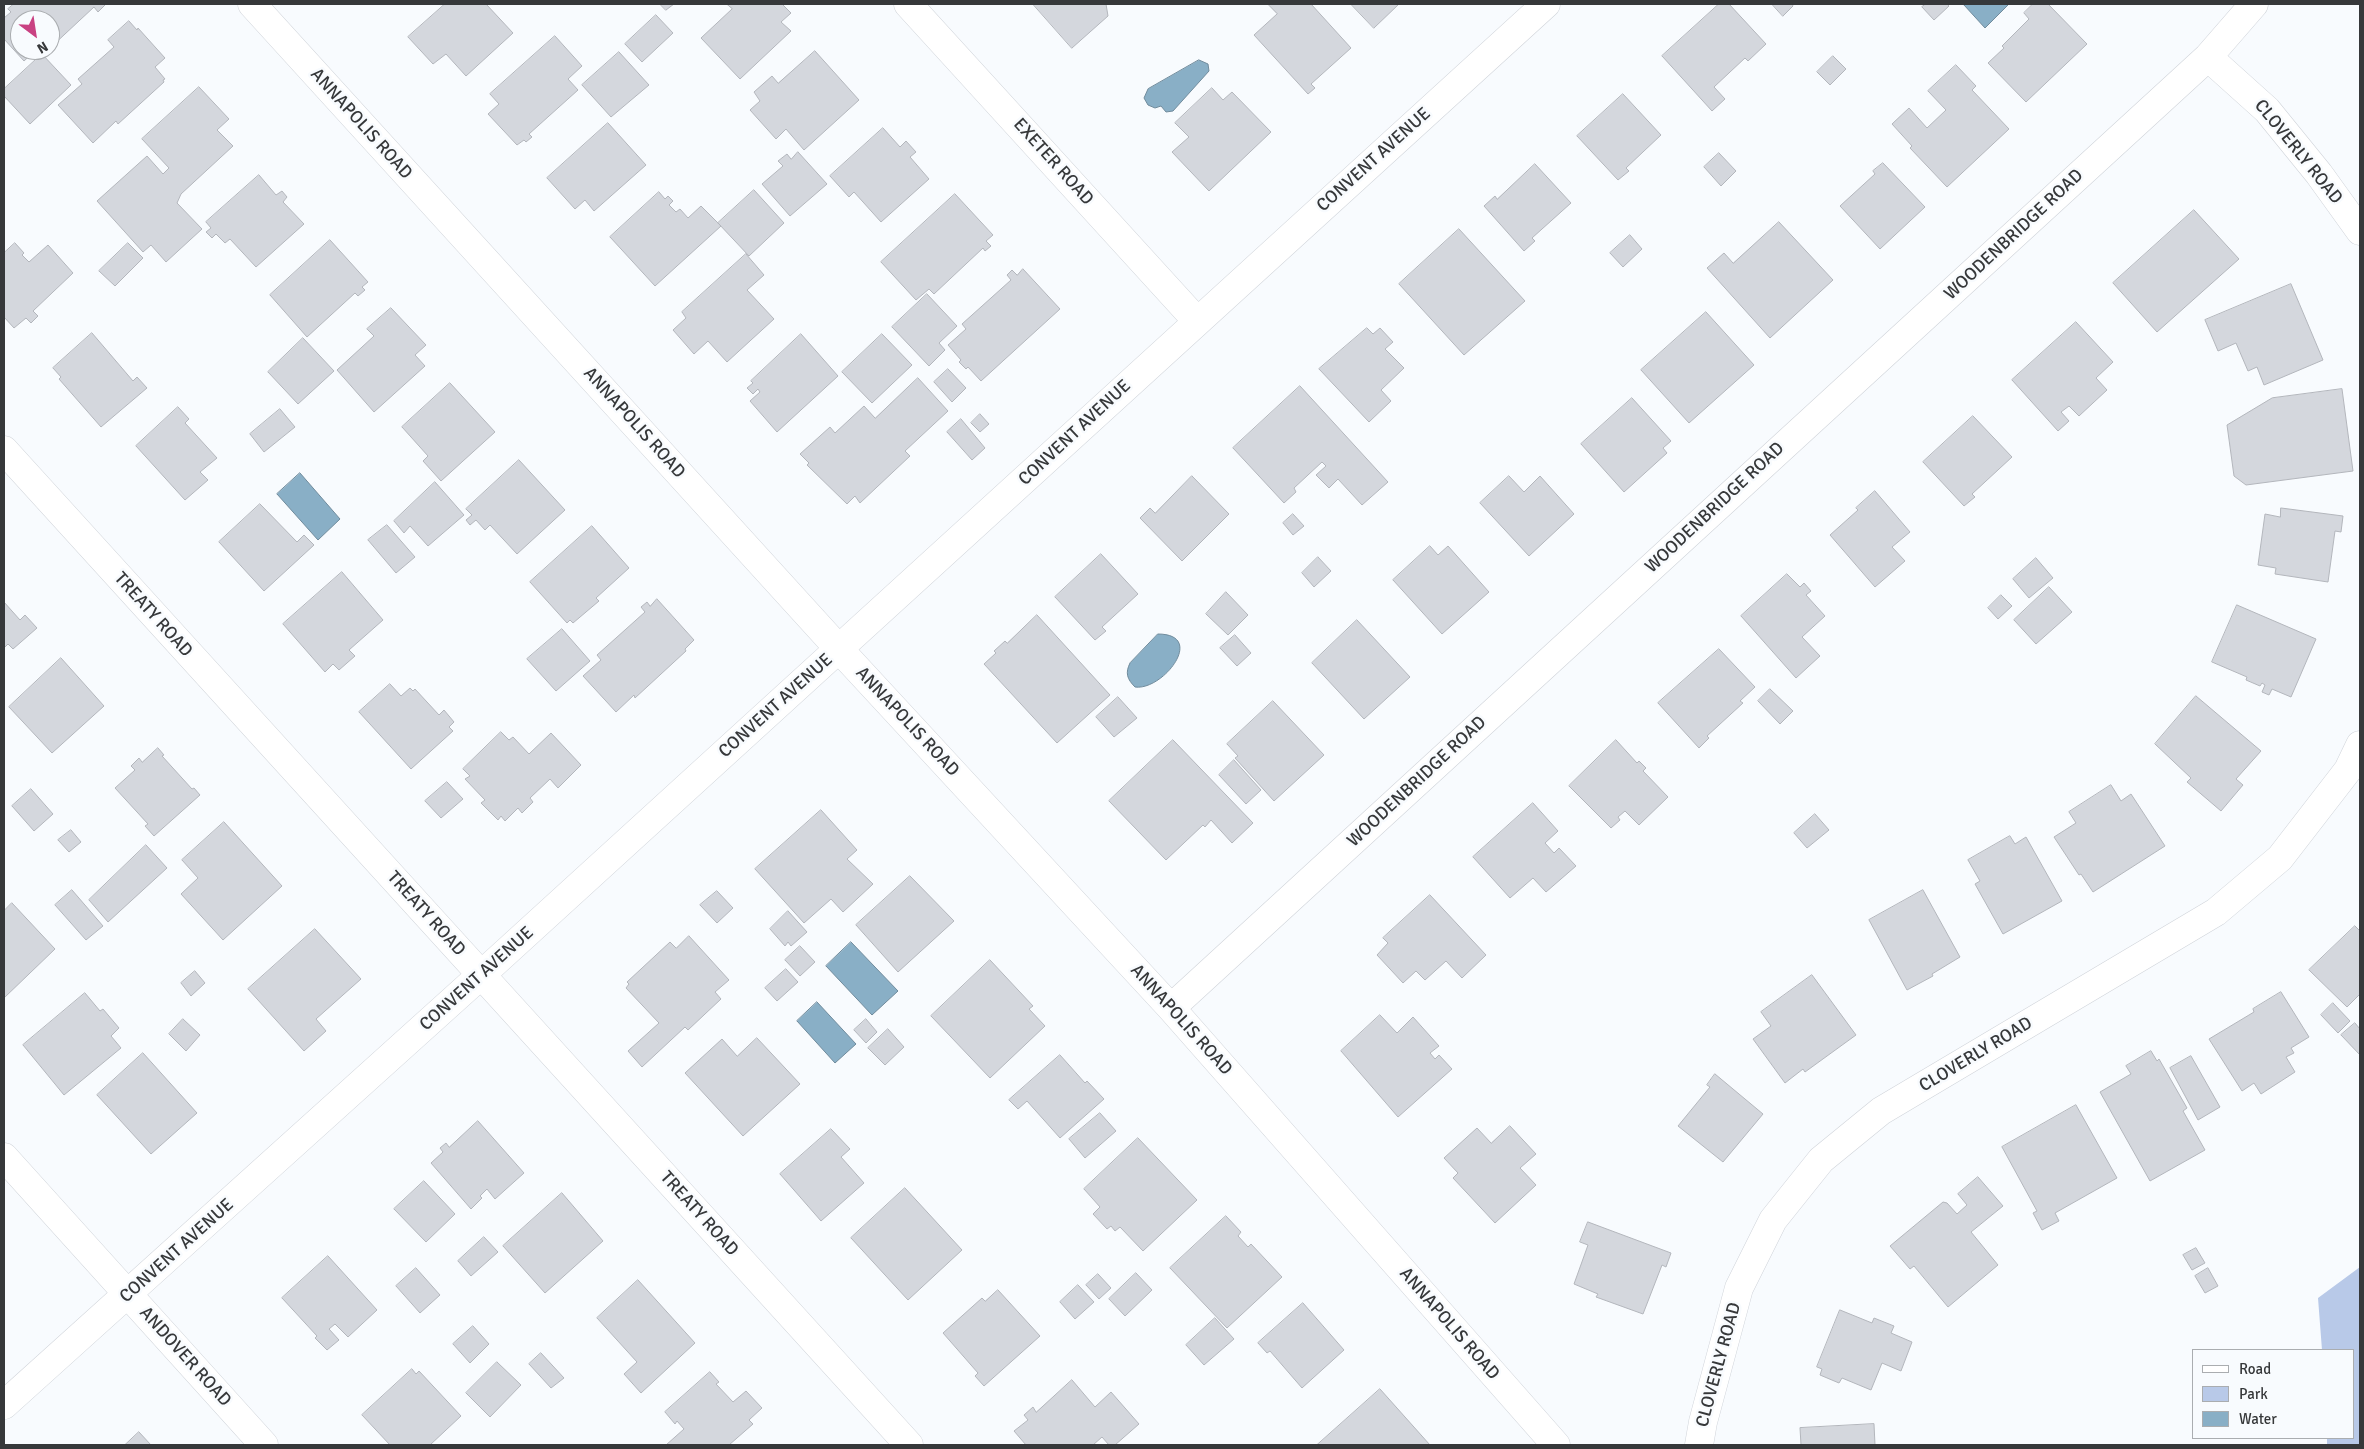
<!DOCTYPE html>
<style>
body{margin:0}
#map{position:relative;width:2364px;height:1449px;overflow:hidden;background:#f8fbfe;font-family:Signika,sans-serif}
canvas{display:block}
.frame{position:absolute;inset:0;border:5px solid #36383a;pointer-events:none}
.legend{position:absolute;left:2192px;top:1349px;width:162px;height:90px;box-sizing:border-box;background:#f8fbfe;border:1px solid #aaadb0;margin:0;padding:6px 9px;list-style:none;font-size:15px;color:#36383a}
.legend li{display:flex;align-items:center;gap:10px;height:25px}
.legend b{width:25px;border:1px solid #aaadb0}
.north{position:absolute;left:10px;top:10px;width:50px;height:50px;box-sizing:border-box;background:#f8fbfe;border:1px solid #aaadb0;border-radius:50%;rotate:149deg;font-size:14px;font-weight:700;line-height:20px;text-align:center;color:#36383a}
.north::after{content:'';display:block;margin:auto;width:18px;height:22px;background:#c94282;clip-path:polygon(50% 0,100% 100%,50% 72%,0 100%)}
</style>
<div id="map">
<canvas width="2364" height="1449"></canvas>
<div class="frame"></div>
<ul class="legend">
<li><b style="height:6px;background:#fff"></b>Road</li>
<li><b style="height:14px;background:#b8c9e8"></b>Park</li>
<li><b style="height:14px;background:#89afc6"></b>Water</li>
</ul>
<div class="north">N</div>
</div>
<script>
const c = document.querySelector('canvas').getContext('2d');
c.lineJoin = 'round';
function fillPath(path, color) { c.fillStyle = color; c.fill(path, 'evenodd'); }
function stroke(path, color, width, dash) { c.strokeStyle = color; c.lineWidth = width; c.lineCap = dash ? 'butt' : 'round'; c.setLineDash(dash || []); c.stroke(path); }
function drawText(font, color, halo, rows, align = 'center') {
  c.font = font + ' Signika,sans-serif'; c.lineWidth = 5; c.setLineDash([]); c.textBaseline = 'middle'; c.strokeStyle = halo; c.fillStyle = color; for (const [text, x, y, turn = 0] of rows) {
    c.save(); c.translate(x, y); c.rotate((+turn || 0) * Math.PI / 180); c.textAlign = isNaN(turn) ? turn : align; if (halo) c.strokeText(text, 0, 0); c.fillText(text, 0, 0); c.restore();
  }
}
const green = new Path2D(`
 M2360 1267V1445H2327V1438H2353V1350H2322L2318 1298Z`);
const water = new Path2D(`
 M1965 4H2009L1985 28 1964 5Z
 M1199 60 1208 64 1209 71 1173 111 1166 112 1161 106 1155 108 1148 105 1144 98 1148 89Z
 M300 473 340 519 318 540 277 494Z
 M1158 634C1207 634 1163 691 1135 687 1127 679 1125 673 1130 663Z
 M851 942 898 991 872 1015 826 966Z
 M817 1002 856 1044 835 1063 797 1021Z`);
const building = new Path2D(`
 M14 4H104L105 5 98 12 94 7 50 48V20H20V50H36L24 61 4 39V18L11 12 8 9Z
 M445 4H486L513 33 466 76 446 54 433 64 408 37Z
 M660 4H674L666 10Z
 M727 4H782L791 13 781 22 791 31 740 79 701 38 732 9Z
 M1033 4H1106L1108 16 1072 48Z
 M1268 4H1311L1351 48 1311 84 1315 88 1308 94 1254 35 1277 14Z
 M1351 4H1399L1374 28Z
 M1719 4H1729L1766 44 1748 61 1745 58 1714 87 1725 99 1712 111 1662 56Z
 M1772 4H1792L1793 6 1783 16Z
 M1926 4H1947L1949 6 1934 20 1922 7Z
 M2033 4H2048L2087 44 2026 102 1988 63 2004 48 2002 46 2029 19 2024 13Z
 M656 15 673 33 642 62 625 44Z
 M129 21 137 30 138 28 165 58 155 67 165 79 163 80 164 82 118 124 116 121 93 143 58 105 82 84 78 79 114 47 108 40Z
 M555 36 582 66 568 79 578 90 529 134 532 137 526 142 524 140 517 145 488 114 499 104 490 94Z
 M815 51 859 100 804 150 786 129 776 139 750 110 760 101 754 92 772 76 778 83Z
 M619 52 649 85 611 117 582 85Z
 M42 54 71 85 30 124 4 96V89Z
 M1833 56 1846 69 1830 85 1817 72Z
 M1956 65 1976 86 1972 90 2009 129 1947 187 1910 148 1912 146 1892 124 1909 108 1927 128 1946 110 1928 91Z
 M199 87 229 119 217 130 233 146 181 194 177 203 202 229 166 262 151 245 143 252 97 201 147 156 163 174 169 168 142 139Z
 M1212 88 1223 100 1232 92 1271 132 1209 191 1172 152 1189 137 1175 123Z
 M1623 94 1661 135 1626 168 1629 171 1618 180 1577 136Z
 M608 123 646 165 594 211 585 200 575 209 547 178Z
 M883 128 900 147 906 141 916 152 910 157 929 179 881 222 854 192 849 197 830 176Z
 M798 152 827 184 790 216 762 184 783 166 778 161 787 154 791 159Z
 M1719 153 1736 171 1721 186 1704 167Z
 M1883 163 1925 207 1880 249 1840 206 1875 174 1873 171Z
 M1535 164 1571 203 1532 238 1535 241 1524 251 1484 206 1495 196 1497 199Z
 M259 175 276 195 282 191 287 197 283 202 304 224 256 267 230 239 225 243 216 234 212 238 206 232 211 228 206 222Z
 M754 190 784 223 749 256 718 223Z
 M659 192 665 199 668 196 673 201 669 205 676 212 680 209 688 218 701 206 721 226 655 286 610 237Z
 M955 194 993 235 986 241 991 246 985 251 983 248 934 294 929 289 916 300 881 262Z
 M2194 210 2239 259 2157 332 2113 283Z
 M1779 222 1833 280 1770 338 1707 268 1724 253 1733 263Z
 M1459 229 1525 301 1464 355 1399 284Z
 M1630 235 1642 249 1623 267 1610 253Z
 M330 240 368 282 362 287 365 290 358 296 355 293 307 337 270 295Z
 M15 243 24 253 22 255 29 262 48 245 73 273 33 311 38 316 31 323 26 318 14 328 4 317V253Z
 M128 243 143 258 115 286 99 271Z
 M746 254 764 275 747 290 774 319 727 362 708 341 694 354 673 330 686 318 682 312Z
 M1023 269 1060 309 981 381 968 367 966 369 959 362 961 360 948 345 966 329 962 324 1011 280 1007 275 1012 270 1017 275Z
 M2291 284 2323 360 2264 385 2257 367 2248 371 2236 343 2218 351 2205 320Z
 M927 294 957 326 939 343 945 350 929 366 892 327Z
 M391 308 426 345 415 355 425 366 374 412 337 370 374 336 367 329Z
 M1706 312 1754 365 1689 423 1641 370Z
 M2076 322 2113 362 2096 378 2107 390 2079 416 2069 406 2061 412 2069 421 2058 431 2012 380Z
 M1367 328 1373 334 1380 328 1393 342 1385 349 1404 368 1381 390 1391 401 1369 422 1319 369Z
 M92 333 133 381 137 377 147 388 101 427 59 379 61 377 53 368Z
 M801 334 838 376 777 432 750 401 760 392 758 389 753 394 747 388 753 383 751 381Z
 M882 334 912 365 872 403 842 372Z
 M303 338 334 371 298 404 268 372Z
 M948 369 966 388 952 402 934 382Z
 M918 378 948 411 905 451 910 456 860 503 855 496 847 504 807 465 809 463 800 454 830 427 835 433 864 406 875 418Z
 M450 383 495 432 441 481 423 461 428 456 402 427Z
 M1300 386 1388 482 1362 505 1338 479 1329 488 1316 475 1326 466 1322 462 1294 488 1296 492 1284 503 1233 448Z
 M2342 389 2353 471 2246 485 2234 476 2227 425 2272 398Z
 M1632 398 1671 441 1663 448 1667 453 1624 492 1581 444Z
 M178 407 189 419 185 423 217 458 200 472 208 480 185 500 136 446Z
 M280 409 295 427 264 452 250 434Z
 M980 414 989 424 980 432 971 423Z
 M1973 416 2012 457 1972 494 1975 497 1964 506 1923 462Z
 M961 419 985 448 972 460 947 432Z
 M519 460 565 510 517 554 490 525 485 530 476 520 470 525 466 520 472 515 466 509Z
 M1192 476 1229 514 1182 561 1140 518 1150 508 1155 513Z
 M1509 476 1524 492 1540 476 1574 514 1529 556 1480 503Z
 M435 482 464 515 428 546 410 526 404 533 394 521Z
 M1875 491 1910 532 1892 547 1905 561 1875 587 1830 535 1858 510 1856 508Z
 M260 504 297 542 304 535 314 545 264 591 219 542Z
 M2281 508 2343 516 2341 532 2335 531 2328 582 2275 574 2276 568 2258 565 2265 514 2280 517Z
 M1293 514 1304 526 1293 535 1283 523Z
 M387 525 415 557 396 573 368 540Z
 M592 526 629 568 596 598 599 601 573 623 570 620 567 623 530 582Z
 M1430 546 1438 555 1448 546 1489 592 1442 634 1393 580Z
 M1101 554 1138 594 1102 627 1106 631 1095 640 1055 597Z
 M1318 557 1331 571 1314 587 1302 573Z
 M2036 558 2053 578 2029 598 2013 579Z
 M342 572 383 620 349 650 355 656 339 670 333 664 325 672 283 624Z
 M1787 574 1800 587 1804 583 1811 591 1806 595 1825 616 1802 637 1820 656 1796 678 1741 616Z
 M2049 587 2072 612 2036 644 2014 620Z
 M1226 592 1248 615 1228 635 1206 614Z
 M2001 595 2012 606 1998 619 1988 608Z
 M657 599 694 640 685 649 686 651 635 698 634 695 616 712 583 676 601 660 597 655 645 612 641 607 647 602 650 606Z
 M4 602 20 620 25 615 37 628 13 649 8 644 4 648Z
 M2237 605 2316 639 2291 697 2272 689 2269 695 2262 692 2265 685 2262 683 2260 686 2246 680 2247 677 2212 662Z
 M1037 615 1110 695 1057 743 984 664 996 653 994 651 1005 641 1007 643Z
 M1357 620 1410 677 1364 719 1312 663Z
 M562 629 590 661 556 691 527 659Z
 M1235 635 1251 653 1237 666 1220 648Z
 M1719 649 1755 687 1740 701 1743 703 1707 736 1709 738 1699 748 1658 703Z
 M61 658 104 706 52 753 9 707Z
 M390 684 401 696 410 688 413 691 415 689 439 715 444 710 454 722 449 727 453 731 411 769 359 712Z
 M1770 689 1793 711 1780 724 1758 701Z
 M2196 696 2261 751 2236 779 2243 785 2221 811 2187 782 2191 778 2155 744Z
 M1118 697 1137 718 1114 737 1096 717Z
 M1273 701 1324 755 1274 801 1235 758 1238 756 1227 744Z
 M501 732 509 740 513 737 529 754 551 733 581 765 558 788 550 779 530 798 533 802 522 813 518 808 505 821 501 816 498 820 481 803 485 800 465 779 470 776 463 769Z
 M1173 740 1253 823 1232 843 1211 820 1205 827 1203 825 1166 860 1109 801Z
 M1616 740 1637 763 1639 761 1646 768 1643 771 1668 797 1639 825 1625 811 1618 817 1620 820 1611 828 1569 786Z
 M158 748 164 755 162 756 192 789 194 788 200 795 154 836 145 826 148 824 115 788 135 770 131 766 139 758 142 762Z
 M1234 760 1261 790 1246 804 1219 775Z
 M447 782 463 799 441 818 425 801Z
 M2111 785 2121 801 2131 794 2165 846 2093 892 2081 874 2079 875 2054 837 2076 823 2069 812Z
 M31 789 53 814 34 831 12 806Z
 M1533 803 1558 831 1545 843 1554 853 1559 848 1576 866 1546 892 1533 878 1510 898 1473 857Z
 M821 810 857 850 847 859 873 884 843 912 831 899 804 923 755 869Z
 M1815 814 1829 830 1807 848 1794 833Z
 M224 822 282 886 223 940 181 894 198 878 182 860Z
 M71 830 81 842 69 852 58 840Z
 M2010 836 2015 844 2026 837 2062 901 2003 934 1975 884 1980 881 1968 860Z
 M146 845 167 868 108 922 89 900Z
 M910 876 954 921 898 972 856 925Z
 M72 890 103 926 86 940 55 905Z
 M1923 890 1960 957 1932 974 1933 976 1907 990 1869 920Z
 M717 891 733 908 717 923 700 905Z
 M1430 895 1486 955 1462 978 1446 961 1425 980 1416 971 1403 983 1377 955 1388 943 1383 938Z
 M12 903 55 949 4 998V911Z
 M788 911 807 932 791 946 788 942 785 946 770 929Z
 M2355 926 2360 931V994L2347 1007 2309 970Z
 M315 929 361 979 316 1019 326 1031 304 1051 248 989Z
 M689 936 729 980 715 992 721 999 688 1030 685 1027 642 1067 628 1051 659 1023 626 988 629 984 627 982 670 942 676 948Z
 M800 946 815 962 800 976 785 960Z
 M990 960 1033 1006 1029 1009 1045 1026 990 1078 931 1016Z
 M786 969 798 982 777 1001 765 988Z
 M195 971 205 983 191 996 181 983Z
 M1812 975 1856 1035 1805 1072 1803 1069 1785 1083 1753 1039 1771 1026 1761 1012Z
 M2281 992 2309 1037 2291 1048 2294 1053 2286 1057 2295 1072 2261 1094 2254 1083 2242 1091 2209 1039 2254 1012 2253 1009Z
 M85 993 100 1011 103 1009 119 1028 111 1036 121 1048 64 1095 23 1045Z
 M2333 1003 2350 1021 2338 1033 2321 1015Z
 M1380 1015 1397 1033 1413 1017 1439 1046 1430 1053 1435 1059 1439 1055 1452 1069 1398 1117 1341 1051Z
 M183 1019 200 1035 186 1051 169 1034Z
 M866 1019 877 1032 866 1043 854 1030Z
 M2355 1023 2360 1029V1055L2341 1035Z
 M888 1029 904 1047 885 1065 868 1048Z
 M757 1038 800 1084 743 1136 685 1073 722 1039 737 1056Z
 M2151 1051 2157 1061 2159 1059 2187 1108 2183 1111 2205 1150 2150 1181 2100 1092 2131 1074 2126 1066Z
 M143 1053 197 1113 151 1154 97 1095Z
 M1060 1055 1085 1083 1087 1081 1104 1099 1060 1138 1027 1101 1018 1109 1009 1100Z
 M2191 1056 2220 1107 2198 1120 2170 1068Z
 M1715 1074 1763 1114 1723 1162 1678 1126 1710 1087 1707 1085Z
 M2076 1105 2117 1178 2055 1213 2059 1221 2042 1230 2033 1213 2037 1211 2002 1147Z
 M1100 1113 1116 1131 1085 1158 1069 1139Z
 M478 1121 524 1173 495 1199 487 1189 480 1196 482 1198 471 1209 431 1163 443 1152 440 1148 446 1143 449 1147Z
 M1510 1126 1536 1154 1520 1168 1536 1185 1495 1223 1453 1178 1458 1173 1444 1158 1477 1128 1491 1143Z
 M831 1129 850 1149 841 1157 864 1183 821 1221 780 1174Z
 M1138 1138 1197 1200 1143 1251 1120 1227 1115 1231 1111 1226 1107 1229 1093 1214 1100 1207 1084 1189Z
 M1978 1177 2003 1206 1971 1232 1998 1265 1948 1307 1914 1266 1910 1269 1890 1246 1943 1202 1947 1203 1957 1214 1967 1205 1958 1194Z
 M424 1181 455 1214 426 1242 394 1209Z
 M905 1188 962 1250 908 1300 851 1238Z
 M562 1193 603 1241 545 1293 503 1246Z
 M1226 1216 1241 1232 1238 1236 1248 1247 1251 1244 1282 1277 1227 1328 1170 1268Z
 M1588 1222 1671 1253 1666 1267 1662 1265 1643 1314 1596 1297 1598 1294 1574 1284 1588 1245 1580 1242Z
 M484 1237 498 1252 471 1276 458 1261Z
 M2196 1248 2205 1263 2192 1270 2183 1255Z
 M328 1256 377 1310 348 1337 335 1324 329 1329 339 1340 327 1350 315 1338 317 1336 282 1298Z
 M416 1268 440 1295 420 1313 396 1286Z
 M2208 1268 2218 1286 2205 1293 2195 1276Z
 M1136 1273 1152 1290 1125 1316 1109 1299Z
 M1098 1274 1111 1288 1099 1299 1086 1285Z
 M638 1280 695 1343 641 1393 624 1374 637 1362 597 1318Z
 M1078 1285 1094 1302 1075 1319 1060 1302Z
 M998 1290 1040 1336 984 1386 975 1376 978 1373 943 1333 982 1298 985 1301Z
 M1303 1303 1344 1350 1302 1388 1270 1351 1267 1353 1258 1343Z
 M1840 1310 1872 1323 1874 1318 1894 1326 1891 1333 1912 1342 1901 1371 1882 1363 1871 1390 1842 1378 1839 1383 1820 1375 1822 1369 1817 1367Z
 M1215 1318 1234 1339 1204 1365 1186 1345Z
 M473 1326 489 1344 470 1363 453 1344Z
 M541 1353 564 1378 551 1388 529 1364Z
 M497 1362 521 1385 490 1417 466 1393Z
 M412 1369 416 1374 419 1371 461 1416 430 1445H390L362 1415Z
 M710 1372 719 1382 716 1384 733 1402 746 1391 762 1408 749 1420 753 1424 729 1445H666L684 1429 677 1421 675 1424 665 1412Z
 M1072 1380 1095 1407 1111 1392 1139 1424 1115 1445H1109L1102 1437 1093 1445H1026L1014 1431 1028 1420 1024 1415 1033 1407 1036 1412Z
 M1380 1389 1430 1445H1317Z
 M1874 1424 1875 1445H1801L1800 1428Z
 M139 1432 151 1445H125Z`);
const minor = new Path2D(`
 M252 4 839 649 1171 1008 1556 1445
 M908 4 1197 321
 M2208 57 2267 110 2319 174 2360 231
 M4 450 909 1445
 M1171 1008 2208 57 2254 4
 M4 1157 264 1445
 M4 1405 481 975 1546 4
 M1699 1445 1703 1422 1739 1288 1773 1220 1821 1160 1881 1111 2216 912 2280 858 2348 770 2360 745`);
const streetNames = [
 ["ANNAPOLIS ROAD",361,124,48],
 ["CLOVERLY ROAD",2298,152,51],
 ["CONVENT AVENUE",1374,160,-42],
 ["EXETER ROAD",1053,162,48],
 ["WOODENBRIDGE ROAD",2014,235,-43],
 ["ANNAPOLIS ROAD",634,423,48],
 ["CONVENT AVENUE",1075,433,-43],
 ["WOODENBRIDGE ROAD",1715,508,-43],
 ["TREATY ROAD",153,615,48],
 ["CONVENT AVENUE",776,706,-42],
 ["ANNAPOLIS ROAD",907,722,47],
 ["WOODENBRIDGE ROAD",1417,782,-43],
 ["TREATY ROAD",426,914,48],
 ["CONVENT AVENUE",477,979,-42],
 ["ANNAPOLIS ROAD",1181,1020,48],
 ["CLOVERLY ROAD",1976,1055,-31],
 ["TREATY ROAD",699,1214,48],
 ["CONVENT AVENUE",177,1251,-42],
 ["ANNAPOLIS ROAD",1449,1324,49],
 ["ANDOVER ROAD",185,1357,48],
 ["CLOVERLY ROAD",1719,1365,-75]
];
fillPath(green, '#b8c9e8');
fillPath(water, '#89afc6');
stroke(water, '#708b9c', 1);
fillPath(building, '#d4d7dd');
stroke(building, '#b3b6bc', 1);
stroke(minor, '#cfd3d9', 29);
stroke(minor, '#fff', 28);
drawText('18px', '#36383a', '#f8fbfe', streetNames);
</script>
